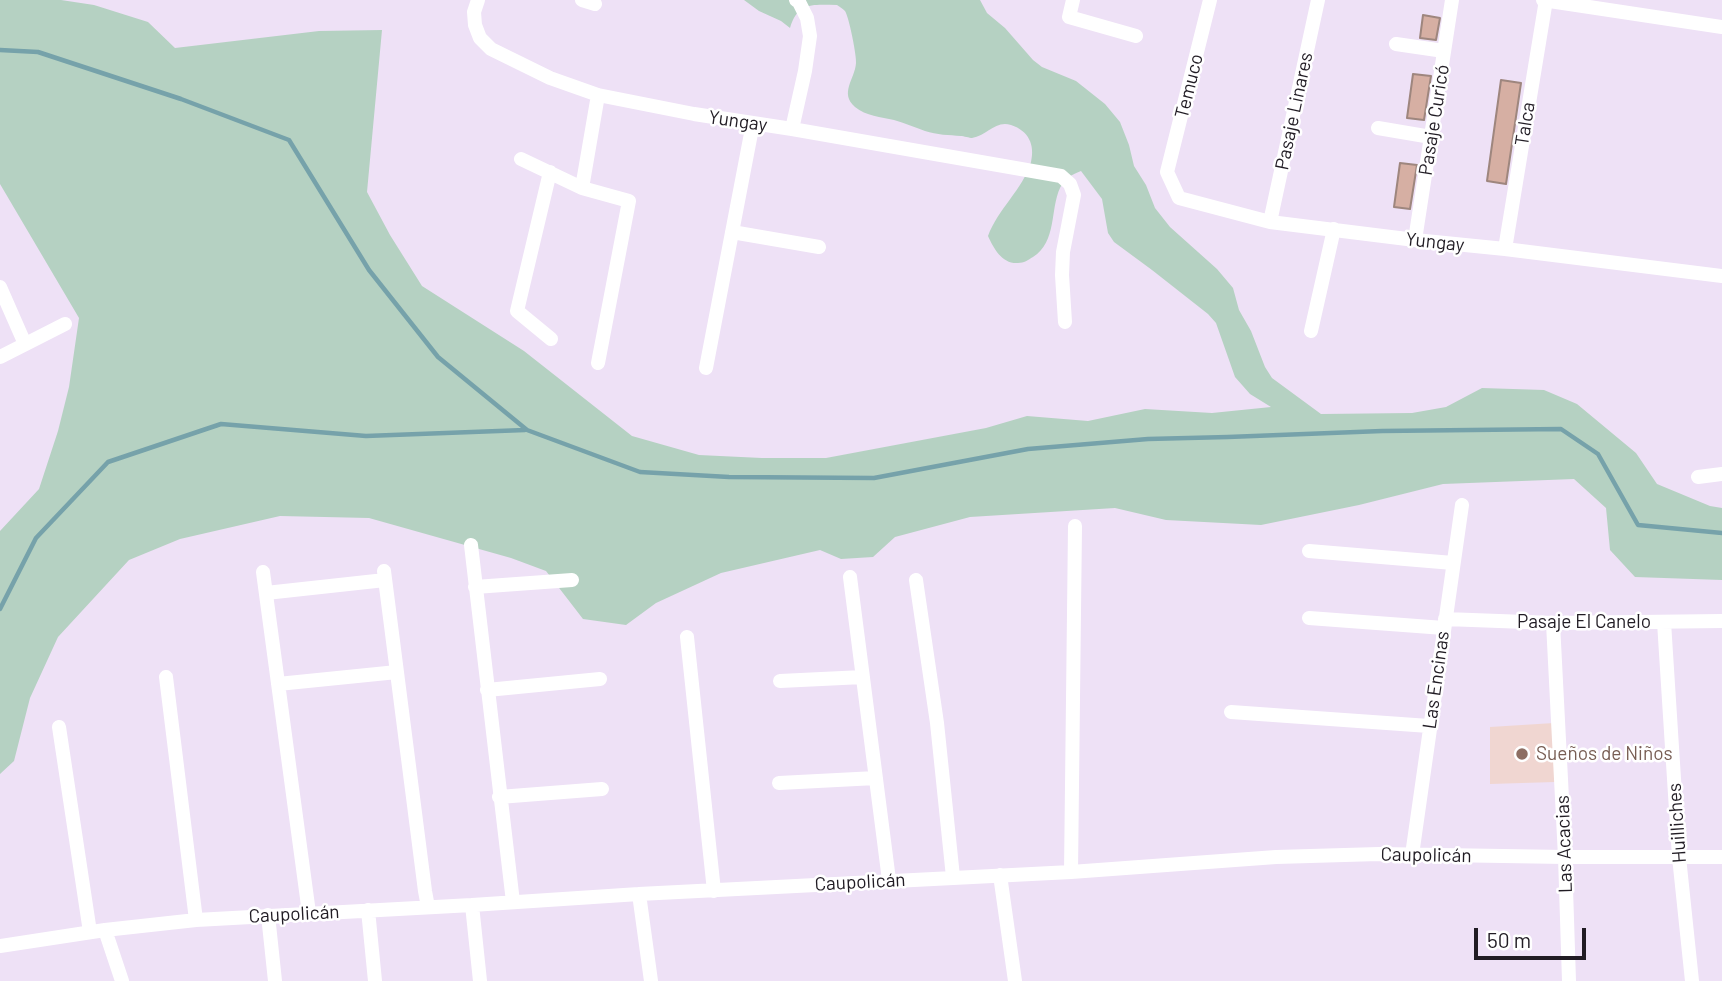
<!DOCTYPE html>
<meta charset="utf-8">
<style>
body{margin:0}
#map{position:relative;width:1722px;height:981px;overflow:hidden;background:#eee1f6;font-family:Barlow,sans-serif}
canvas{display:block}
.scale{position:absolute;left:1474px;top:928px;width:112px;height:32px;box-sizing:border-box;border:4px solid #211c24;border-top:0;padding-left:9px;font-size:21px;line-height:24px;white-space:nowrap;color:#211c24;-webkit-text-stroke:5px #fff;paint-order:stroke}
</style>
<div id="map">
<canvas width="1722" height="981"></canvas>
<div class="scale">50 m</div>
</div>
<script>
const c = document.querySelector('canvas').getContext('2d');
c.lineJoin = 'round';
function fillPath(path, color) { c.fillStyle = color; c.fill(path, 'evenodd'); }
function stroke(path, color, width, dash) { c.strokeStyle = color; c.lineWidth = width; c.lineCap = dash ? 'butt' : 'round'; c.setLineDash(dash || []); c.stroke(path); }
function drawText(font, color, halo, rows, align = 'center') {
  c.font = font + ' Barlow,sans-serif'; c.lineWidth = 5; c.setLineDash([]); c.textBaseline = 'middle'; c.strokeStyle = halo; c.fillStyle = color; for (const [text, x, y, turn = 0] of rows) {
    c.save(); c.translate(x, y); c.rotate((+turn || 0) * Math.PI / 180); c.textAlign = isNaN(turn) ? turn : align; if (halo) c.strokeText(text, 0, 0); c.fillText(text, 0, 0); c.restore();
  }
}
const education = new Path2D(`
 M1554 723 1555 782 1490 784V727Z`);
const green = new Path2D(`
 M0 0H61L94 5 148 22 175 48 319 31 382 30 367 192 390 235 422 286 524 351 632 436 699 455 762 458H826L986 428 1027 416 1088 421 1145 409 1212 413 1271 407 1250 394 1235 377 1216 323 1208 314 1152 270 1114 242 1108 233 1102 199 1081 171C1071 175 1065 178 1060 188 1050 209 1057 242 1033 257 1028 260 1024 263 1018 263 1002 264 994 249 988 236 998 209 1023 189 1031 162 1035 145 1029 131 1011 125 995 120 987 136 972 138 970 138 963 136 961 136 949 135 937 135 925 131 914 127 905 123 894 120 881 117 866 116 855 107 839 93 855 79 856 63 857 57 849 17 845 11 843 9 840 7 837 5 814 5 798 1 790 28L781 21 759 11 744 0H980L987 13 1005 28 1033 60 1042 67 1076 81 1105 104 1120 122 1129 145 1134 166 1146 185 1155 208 1170 227 1217 269 1233 288 1239 310 1251 331 1265 367 1272 378 1321 414 1412 413 1446 407 1482 388 1544 390 1577 404 1636 453 1657 484 1710 506 1722 508V580L1635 577 1610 550 1606 508 1574 479 1443 484 1359 505 1261 525 1166 520 1115 508 970 517 895 537 873 557 841 559 820 550 721 573 656 603 626 625 583 619 546 571 511 558 369 518 280 516 180 539 129 560 58 637 30 698 14 761 0 774V531L39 489 58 431 69 387 79 318 0 184Z`);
const stream = new Path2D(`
 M0 50 38 52 181 99 289 140 369 270 438 357 527 430 640 472 729 477 874 478 1028 449 1148 439 1228 437 1382 431 1561 429 1598 454 1638 525 1722 533
 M0 609 36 538 108 462 221 424 366 436 525 430`);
const building = new Path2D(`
 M1423 15 1440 18 1436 40 1420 38Z
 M1413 74 1431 76 1424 120 1407 118Z
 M1501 80 1521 83 1506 184 1487 181Z
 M1400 163 1417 165 1410 209 1394 207Z`);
const minor = new Path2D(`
 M478 0 474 12 475 25 480 38 491 49 550 78 598 95 694 114 792 129 1061 176 1070 184 1074 195 1063 252 1062 275 1065 322
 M582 0 595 4
 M1073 0 1069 17 1136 36
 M1210 0 1167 172 1179 198 1270 222 1415 240 1505 249 1722 276
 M1543 0 1722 27
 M1396 44 1444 51
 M1378 128 1431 137
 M792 129 805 71 810 36 807 18 799 2 796 0
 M521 159 582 188
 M550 172 517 311 551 339
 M1270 222 1318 0
 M732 232 819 247
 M1415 240 1452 0
 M1505 249 1546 0
 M0 287 25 344
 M1311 331 1334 229
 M0 357 65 324
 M598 363 629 201 582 188 598 95
 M706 368 753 123
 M1698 477 1722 474
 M471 545 513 902
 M1309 551 1453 563
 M384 571 425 891 428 907
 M263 572 309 913
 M850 577 889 880
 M916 580 937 723 953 877
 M475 587 572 580
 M266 593 385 580
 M1309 618 1444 628
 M1445 619 1553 623 1722 621
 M1664 622 1679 857 1692 981
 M1553 623 1565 857 1569 981
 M687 637 714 891
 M166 677 196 920
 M780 681 863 677
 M278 684 397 672
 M487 690 600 679
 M1231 712 1429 726
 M59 727 90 932
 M779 783 876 778
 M499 797 602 789
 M1412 855 1462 505
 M1071 872 1075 526
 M1000 875 1015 981
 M639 894 651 981
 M472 905 480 981
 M368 910 375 981
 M268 915 275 981
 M105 930 122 981
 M0 946 105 930 196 920 472 905 639 894 1071 872 1276 857 1379 854 1565 857H1722`);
const markers = [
 [1522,754,7,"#8d6e63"]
];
const streetNames = [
 ["Temuco",1189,86,-76],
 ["Pasaje Linares",1294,111,-78],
 ["Pasaje Curicó",1434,120,-81],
 ["Yungay",738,121,8],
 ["Talca",1525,124,-81],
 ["Yungay",1435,242,6],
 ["Pasaje El Canelo",1584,622],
 ["Las Encinas",1436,680,-82],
 ["Huilliches",1677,823,-94],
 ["Las Acacias",1564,844,-92],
 ["Caupolicán",1426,855,1],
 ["Caupolicán",860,882,-3],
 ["Caupolicán",294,914,-3]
];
const educationNames = [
 ["Sueños de Niños",1536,754]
];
fillPath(education, '#f0d6d1');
fillPath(green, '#b5d1c2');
stroke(stream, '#76a2aa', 4.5);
fillPath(building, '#d6afa3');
stroke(building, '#9e867e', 2);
stroke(minor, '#fff', 14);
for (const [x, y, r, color] of markers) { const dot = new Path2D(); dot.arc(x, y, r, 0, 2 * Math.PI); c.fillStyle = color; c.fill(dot); stroke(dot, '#fff', 2.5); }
drawText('19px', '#211c24', '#fff', streetNames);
drawText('19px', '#785e54', '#fff', educationNames, 'left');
</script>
